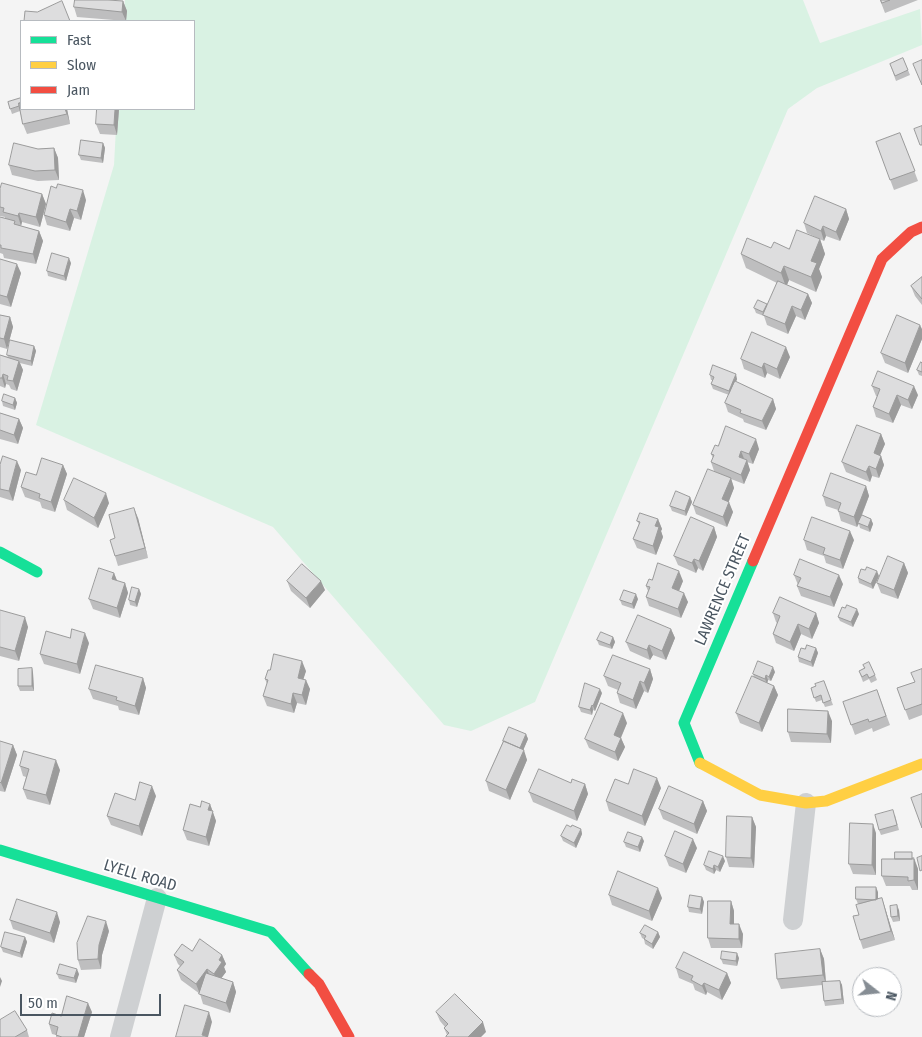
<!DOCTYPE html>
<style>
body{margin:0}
#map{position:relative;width:922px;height:1037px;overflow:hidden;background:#f4f4f4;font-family:"Fira Sans Condensed",sans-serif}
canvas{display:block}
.legend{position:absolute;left:20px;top:20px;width:175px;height:90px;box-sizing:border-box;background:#fff;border:1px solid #b7bbc0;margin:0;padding:6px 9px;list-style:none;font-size:15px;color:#4a5661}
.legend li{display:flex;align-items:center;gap:10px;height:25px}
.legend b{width:25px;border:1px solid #b7bbc0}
.north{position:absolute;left:852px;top:967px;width:50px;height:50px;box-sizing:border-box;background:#fff;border:1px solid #b7bbc0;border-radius:50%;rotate:106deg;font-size:14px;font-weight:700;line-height:20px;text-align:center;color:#4a5661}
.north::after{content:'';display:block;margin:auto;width:18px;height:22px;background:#868d94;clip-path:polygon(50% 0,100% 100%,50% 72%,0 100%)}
.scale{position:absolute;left:20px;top:994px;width:141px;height:22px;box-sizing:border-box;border:2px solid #4a5661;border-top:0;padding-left:6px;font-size:15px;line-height:18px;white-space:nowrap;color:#4a5661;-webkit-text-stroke:4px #fff;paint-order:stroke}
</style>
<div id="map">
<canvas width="922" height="1037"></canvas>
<ul class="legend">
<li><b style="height:6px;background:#16e098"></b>Fast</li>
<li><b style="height:6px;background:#ffcf43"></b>Slow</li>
<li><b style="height:6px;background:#f24e42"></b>Jam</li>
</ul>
<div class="north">N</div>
<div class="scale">50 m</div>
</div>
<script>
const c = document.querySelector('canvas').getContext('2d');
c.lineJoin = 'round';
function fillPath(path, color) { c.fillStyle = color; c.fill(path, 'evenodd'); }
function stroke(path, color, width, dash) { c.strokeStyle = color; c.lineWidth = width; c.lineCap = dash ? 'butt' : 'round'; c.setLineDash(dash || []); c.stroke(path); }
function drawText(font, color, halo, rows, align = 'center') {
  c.font = font + ' "Fira Sans Condensed",sans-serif'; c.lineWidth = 4; c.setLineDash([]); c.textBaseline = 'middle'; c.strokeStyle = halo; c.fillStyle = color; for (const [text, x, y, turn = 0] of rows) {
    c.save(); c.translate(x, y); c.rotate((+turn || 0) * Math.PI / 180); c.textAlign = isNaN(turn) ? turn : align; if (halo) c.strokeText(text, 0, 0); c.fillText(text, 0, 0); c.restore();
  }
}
const green = new Path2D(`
 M125 0H803L820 43 920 9 922 45 817 88 788 109 535 702 471 731 444 725 273 527 36 425 114 165 117 109H194V21H123Z`);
const street = new Path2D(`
 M793 920 806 803
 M120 1037 157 898`);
const fast = new Path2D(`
 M0 552 37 572
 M700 763 684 723 753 561
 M0 850 271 932 309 974`);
const slow = new Path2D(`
 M700 763 760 795 806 803 826 801 922 764`);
const jam = new Path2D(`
 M753 561 882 259 911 232 922 227
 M309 974 319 984 349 1037`);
const wall = new Path2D(`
 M880 0H918L885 13Z
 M123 1 127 11 126 21 77 17 74 7Z
 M903 58 910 75 896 81 890 64Z
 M21 98V109H67L70 124 27 134 23 124 20 111 12 114 8 102Z
 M119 109 117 135 100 134 96 124Z
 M900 133 918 181 894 190 876 142Z
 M103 143 105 148 103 163 81 160 79 155Z
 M54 148 58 158 59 180 38 181 12 175 9 165 38 149Z
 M0 189 42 194 46 204 40 227 22 222 21 226 39 231 43 241 36 264 4 258 3 254 0 253V217L5 218V217L0 216Z
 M86 200 81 220 74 218 70 231 47 225 44 215Z
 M846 209 849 219 840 241 826 236 824 241 807 233 804 223Z
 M820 239 825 254 819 269 822 277 816 292 789 280 787 285 808 294 812 303 805 320 796 316 788 334 767 325 764 316 756 313 754 308 767 304V306L777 283 746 268 741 254 771 248 789 249Z
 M0 259 21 273 11 307 0 304Z
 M71 263 66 281 48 276 47 271Z
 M922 277V305L915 296 911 286Z
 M0 315 10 317 13 327 7 349 0 347Z
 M922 329V339L908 373 885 363 881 353Z
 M34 346 36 351 32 366 20 363 23 370 17 391 11 389 9 385 6 384 5 388 0 386V355L8 357 7 355Z
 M790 357 780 379 767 373 765 378 744 369 741 359Z
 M922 363V376L919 375 917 370Z
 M710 375 737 379 736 382 773 399 776 409 766 430 744 422 743 419 728 412 725 403 729 395 713 389 711 384 713 380H711Z
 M872 386 918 395 912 409 901 405 893 423 876 417 873 407 877 396H876Z
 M15 398 17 403 15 410 3 406 2 401Z
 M0 413 19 419 23 428 18 444 0 439Z
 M881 434 885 444 880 455 881 456 884 465 879 478 872 476 870 482 846 472 842 462Z
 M718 446 759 449 753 464 747 462 750 470 744 484 731 479 734 488 728 502 733 512 727 527 696 514 693 505 714 471 711 462 713 458 711 454Z
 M0 465 21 470 13 501 0 497Z
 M63 465 67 474 55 512 42 508 40 502 25 497 21 487 36 475Z
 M866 486 869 496 862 515 871 519 873 524 870 532 860 528 859 524 857 527 841 521 838 510 826 506 823 496Z
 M690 497 692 502 686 516 672 511 670 506Z
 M64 500 109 503 98 528 67 510Z
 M138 518 148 558 118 566 115 556V538Z
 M658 519 662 529 661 531 663 537 656 555 637 548 633 539 639 524 637 521Z
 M714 527 717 537 703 571 698 568 696 573 678 565 674 556Z
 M804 540H854L843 569 826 563 824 556 807 550Z
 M904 563 908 573 898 599 881 593 877 583Z
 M114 573 117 581 125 583 128 593 120 618 93 609 89 599Z
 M794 575 843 584 834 607 801 596 797 586 798 585Z
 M879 576 873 589 859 583 858 578Z
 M652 580 683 581 679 591 688 602 681 618 649 606 646 597 648 591 646 586Z
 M287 581 325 590 310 608 291 591Z
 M139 589 141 594 137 607 130 605 129 600Z
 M638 599 634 609 622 605 620 600Z
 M0 610 28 627 19 661 0 656Z
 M773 613H816L819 623 812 639 801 634 794 651 776 643 773 634 777 623 776 622Z
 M859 614 853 627 840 621 838 617Z
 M671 629 675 638 666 660 653 655 650 660 630 651 626 642Z
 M613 637 615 642 612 649 599 645 597 640Z
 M89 643 80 674 44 664 40 654Z
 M816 648 818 653 813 667 799 662 798 657Z
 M863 665 875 675 877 680 871 683 869 679 863 682 859 671 864 668Z
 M32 668 33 673 34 691H20L18 686Z
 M650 669 653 679 648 693 644 691 636 709 620 703 617 693 618 690 608 686 604 676Z
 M922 669V715L909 720 897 688 915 682Z
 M270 670 306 671 303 679 310 689 306 705 297 703 294 713 267 706 263 696 267 684 265 679Z
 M775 672 771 681 768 680 767 683 774 686 778 695 762 732 740 723 736 713 754 677 753 674Z
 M143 678 146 688 139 715 119 710 118 706 93 699 89 689Z
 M824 681 833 705 825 707 822 700 816 702 811 688 816 686Z
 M877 690 890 725 873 732 872 728 855 735 843 702Z
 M602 693 595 711 593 710 592 715 581 712 579 707Z
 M832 721 831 743 791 742 788 732Z
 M627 723 621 738 625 747 618 761 589 748 585 739Z
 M526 734 528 739 523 750 527 760 510 800 489 791 486 781 503 742V741Z
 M0 741 13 745 17 755 5 792 0 791Z
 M20 766 60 770 50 805 27 799 23 789 26 777 23 776Z
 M571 783 585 784 588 794 577 821 533 802 529 792Z
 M661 788 645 826 609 811 606 801Z
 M156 796 142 836 111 825 107 816 135 800Z
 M703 801 707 811 697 834 663 819 659 809Z
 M210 804 216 821 209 846 187 840 183 830Z
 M895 815 899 830 881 835 879 830Z
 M752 817 756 827 754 868 729 867 726 857Z
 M581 829 582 834 576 848 563 841 561 836Z
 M876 833V875L853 874 849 864Z
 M644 841 640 852 626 847 624 842Z
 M697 848 686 873 669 866 665 856Z
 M914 857 918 869V890H912L910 886H886L882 876 895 859Z
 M725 861 720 872 716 870 714 874 706 870 704 865Z
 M878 892V899L882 898 895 940 863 949 860 940 859 904H858L856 899Z
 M609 895 662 898 652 921 612 905Z
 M702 897 704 902 702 914 689 912 688 907Z
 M731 901 734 911V924L743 934 742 948H711L708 938Z
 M899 910 900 921 893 922 891 917Z
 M10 920 60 922 54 943 13 929Z
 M109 931 102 955 101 969 81 970 78 960Z
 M658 932 660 937 653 949 645 944 644 939 642 938 640 933Z
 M25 937 27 942 22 958 3 952 1 947Z
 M820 949 824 959 826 982 840 981 842 985 844 1004 825 1006 824 1001 822 985 781 989 777 979Z
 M192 951 222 955 226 964 224 967 226 972 221 978 233 982 236 992 230 1013 203 1004 200 994 181 980 177 970 180 966 178 964 174 955Z
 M739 958 737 966 723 964 721 959Z
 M676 968 727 973 731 983 722 1000 707 992 706 995 695 990 693 984 679 978Z
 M57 974H79L76 983 59 979Z
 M92 1012 84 1037H56V1035L52 1034 49 1024 61 1016Z
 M436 1012 486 1032 447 1035 444 1028 445 1027 440 1021Z
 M27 1030 29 1037H0Z`);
const shadedWall = new Path2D(`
 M123 1 127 11 126 21 122 12Z
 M65 109H67L70 124 67 114Z
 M115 109H119L117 135 114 125Z
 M103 143 105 148 103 163 101 158Z
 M54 148 58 158 59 180 55 170Z
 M83 190 86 200 81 220 77 211Z
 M42 194 46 204 40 227 36 217Z
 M70 209 74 218 70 231 66 222Z
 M846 209 849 219 840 241 836 232Z
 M19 213 22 222 21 226 18 216Z
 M823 226 826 236 824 241 821 231Z
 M39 231 43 241 36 264 33 254Z
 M820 239 825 254 819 269 822 277 816 292 811 277V261Z
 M69 258 71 263 66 281 64 276Z
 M17 264 21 273 11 307 7 297Z
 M784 266 789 280 786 287 781 273Z
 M808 294 812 303 805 320 801 310Z
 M792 306 796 316 788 334 785 324Z
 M10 317 13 327 7 349 4 339Z
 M920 325 922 329V339L908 373 905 363Z
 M34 346 36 351 32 366 31 361Z
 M786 347 790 357 780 379 777 369Z
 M19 361 23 370 17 391 13 381Z
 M764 363 767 373 765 378 762 368Z
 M3 374 6 384 5 388 2 378Z
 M736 374 737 379 730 396 729 391Z
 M914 386 918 395 912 409 908 400Z
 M897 395 901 405 893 423 889 414Z
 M15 398 17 403 15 410 13 405Z
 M773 399 776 409 766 430 762 421Z
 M19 419 23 428 18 444 14 435Z
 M881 434 885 444 877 462 874 453Z
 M756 439 759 449 753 464 749 454Z
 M741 451 745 461 739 457Z
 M881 456 884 465 879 478 876 469Z
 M747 460 750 470 744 484 741 475Z
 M17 461 21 470 13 501 9 491Z
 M63 465 67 474 55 512 51 502Z
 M869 466 872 476 870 482 866 472Z
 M731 478 734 488 726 509 722 499Z
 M866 486 869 496 857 527 854 517Z
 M106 493 109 503 98 528 94 518Z
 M690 497 692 502 686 516 685 511Z
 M729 502 733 512 727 527 723 517Z
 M134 508 138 518 148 558 145 548Z
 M658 519 662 529 661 531 663 537 656 555 653 546 655 526Z
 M871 519 873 524 870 532 868 527Z
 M714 527 717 537 703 571 699 561Z
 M850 531 854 540 843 569 840 560Z
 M694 559 698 568 696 573 692 563Z
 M904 563 908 573 898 599 894 590Z
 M679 571 683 581 676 598 672 588Z
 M877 571 879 576 873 589 871 584Z
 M114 573 118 583 112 579Z
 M839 575 843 584 834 607 830 597Z
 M321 581 325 590 310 608 306 598Z
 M125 583 128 593 120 618 117 608Z
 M139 589 141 594 137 607 135 602Z
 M684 593 688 602 681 618 678 609Z
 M636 594 638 599 634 609 632 604Z
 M857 609 859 614 853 627 851 622Z
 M816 613 819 623 812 639 809 629Z
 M25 617 28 627 19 661 15 651Z
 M798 624 801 634 794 651 790 642Z
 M671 629 675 638 666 660 662 651Z
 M85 633 89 643 80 674 77 664Z
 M613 637 615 642 612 649 610 645Z
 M649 645 653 655 650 660 647 650Z
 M816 648 818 653 813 667 811 662Z
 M302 661 306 671 301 687 298 678Z
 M773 667 775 672 771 681 769 677Z
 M32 668 33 673 34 691 32 686Z
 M650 669 653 679 648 693 644 683Z
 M766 675 768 680 767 684 765 679Z
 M143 678 146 688 139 715 135 706Z
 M306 680 310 689 306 705 302 695Z
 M640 681 644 691 636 709 633 700Z
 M774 686 778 695 762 732 759 723Z
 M600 689 602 693 595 711 593 706Z
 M293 693 297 703 294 713 291 704Z
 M592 705 593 710 592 715 590 710Z
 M828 711 832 721 831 743 827 734Z
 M623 713 627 723 618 744 614 735Z
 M526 734 528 739 522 753 520 748Z
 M621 738 625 747 618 761 615 752Z
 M13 745 17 755 5 792 1 783Z
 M524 750 527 760 510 800 506 790Z
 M56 760 60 770 50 805 46 795Z
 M657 778 661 788 645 826 642 816Z
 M585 784 588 794 577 821 574 811Z
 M152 786 156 796 142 836 139 826Z
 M703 801 707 811 697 834 694 824Z
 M210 804 216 821 209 846 206 837 208 810Z
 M752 817 756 827 754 868 751 858Z
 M873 824 876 833V875L872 865Z
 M581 829 582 834 576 848 574 843Z
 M642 837 644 841 640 852 638 847Z
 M693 839 697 848 686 873 683 864Z
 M723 856 725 861 720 872 718 867Z
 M914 859 918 869V890L914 880Z
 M714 865 716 870 714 874 713 869Z
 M876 887 878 892V905L876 900Z
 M658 888 662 898 652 921 649 911Z
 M702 897 704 902 702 914 700 909Z
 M882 898 885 908 895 940 891 931Z
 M731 901 734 911V934L730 924Z
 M897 905 899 910 900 921 898 916Z
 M57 912 60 922 54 943 50 933Z
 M106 921 109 931 102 955 101 969 98 959 99 945Z
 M739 924 743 934 742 948 739 939Z
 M658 932 660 937 653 949 652 944Z
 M25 937 27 942 22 958 20 953Z
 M820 949 824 959 826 984 823 975Z
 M737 953 739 958 737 966 736 961Z
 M222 955 226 964 224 967 226 972 217 984 214 974 219 960Z
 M77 969 79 974 76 983 74 978Z
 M207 969 211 979 200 994 196 984Z
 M727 973 731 983 722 1000 719 990Z
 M0 977 2 981 0 987Z
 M840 981 842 985 844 1004 842 999Z
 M233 982 236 992 230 1013 226 1003Z
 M704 983 707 992 706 995 702 986Z
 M88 1003 92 1012 84 1037H78Z
 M209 1012 212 1022 208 1037H203L202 1035Z
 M483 1022 486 1032 481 1037H468Z`);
const building = new Path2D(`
 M75 0H108L123 1 122 12 74 7Z
 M881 0H890L882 3Z
 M62 1 70 21H24L25 11 37 12Z
 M903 58 908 70 895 76 890 64Z
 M922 60V85L913 64Z
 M21 98V103H19V106L10 109 8 102Z
 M19 103H21V109H65L67 114 23 124Z
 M97 109H115L114 125 96 124Z
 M922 126V145H920L914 129Z
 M900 133 915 171 890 180 876 142Z
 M81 140 103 143 101 158 79 155Z
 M14 143 38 149 54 148 55 170 35 171 9 165Z
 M2 183 42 194 36 217 19 213 18 216 3 212 4 208 0 207V189Z
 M58 184 83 190 77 211 70 209 66 222 44 215 51 186 56 188Z
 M815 196 846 209 836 232 823 226 821 231 804 223Z
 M0 217 15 221 14 224 39 231 33 254 1 248V245H0Z
 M797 230 820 239 811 261 817 263 811 277 784 266 781 273 741 254 747 238 771 248 774 242 789 249Z
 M52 253 69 258 64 276 47 271Z
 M0 259 17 264 7 297 0 295Z
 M922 277V299L911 286Z
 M778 281 808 294 801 310 792 306 785 324 763 315Z
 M758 300 767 304 763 312 754 308Z
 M0 315 10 317 4 339 0 338Z
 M897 315 920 325 905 363 881 353Z
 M752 332 786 347 777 369 764 363 762 368 741 359Z
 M10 340 34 346 31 361 7 355Z
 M0 355 19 361 13 381 7 380 8 376 3 374 2 378H0Z
 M921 362 922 363V372L917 370Z
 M713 365 736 374 729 391 711 384 714 377 710 375Z
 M878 371 914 386 908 400 897 395 889 414 873 407 880 389 872 386Z
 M735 381 773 399 762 421 740 413 741 410 725 403Z
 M4 394 15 398 13 405 2 401Z
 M0 413 19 419 14 435 0 430Z
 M857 425 881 434 874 453 881 456 876 469 869 466 866 472 842 462Z
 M726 426 756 439 749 454 741 451 739 457 747 460 741 475 711 462 714 455 711 454 715 445 718 446Z
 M3 456 17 461 9 491 0 489V465Z
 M42 458 63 465 51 502 39 498 40 494 21 487 26 472 36 475Z
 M708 469 731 478 722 499 729 502 723 517 693 505Z
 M831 473 866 486 854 517 838 511 841 503 823 496Z
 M74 478 106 493 94 518 64 500Z
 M676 491 690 497 685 511 670 506Z
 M134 508 145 548 115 556 110 540 115 538 109 515Z
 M640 513 658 519 655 526 659 527 653 546 633 539 640 522 637 521Z
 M862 515 871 519 868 527 858 523Z
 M691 517 714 527 699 561 694 559 692 563 674 556Z
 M812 517 850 531 840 560 823 554 825 548 804 540Z
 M888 556 904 563 894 590 877 583Z
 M800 559 839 575 830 597 797 586 801 578 794 575Z
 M658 563 679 571 672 588 684 593 678 609 646 597 650 587 646 586 649 579 652 580Z
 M302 564 321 581 306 598 287 581Z
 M867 567 877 571 871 584 858 578 861 569 865 570Z
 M99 568 114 573 112 579 125 583 117 608 89 599Z
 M132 587 139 589 135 602 129 600Z
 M624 590 636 594 632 604 620 600Z
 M780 597 816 613 809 629 798 624 790 642 773 634 780 616 773 613Z
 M847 605 857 609 851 622 838 617 842 607 845 608Z
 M0 610 25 617 15 651 0 647Z
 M638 615 671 629 662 651 649 645 647 650 626 642Z
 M72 629 85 633 77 664 40 654 46 631 70 638Z
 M601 632 613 637 610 645 597 640Z
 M807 645 816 648 811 662 798 657 801 648 805 649Z
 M274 654 302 661 298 678 306 680 302 695 293 693 291 704 263 696 268 680 265 679 268 670H270Z
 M613 655 650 669 644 683 640 681 633 700 617 693 621 683 604 676Z
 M758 661 773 667 769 677 766 675 765 679 753 674Z
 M869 662 875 675 869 678 867 674 862 677 859 671 865 668 863 665Z
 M96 665 143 678 135 706 116 700 117 697 89 689Z
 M32 668V686H18V669Z
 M922 669V704L905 710 897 688 915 682 911 673Z
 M752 676 774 686 759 723 736 713Z
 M824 681 831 700 823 703 821 695 814 698 811 688 816 686 815 684Z
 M585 683 600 689 593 706 592 705 590 710 579 707Z
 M877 690 886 716 869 722 868 719 851 725 843 702Z
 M601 703 623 713 614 735 621 738 615 752 585 739Z
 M788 709 828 711 827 734 788 732Z
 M509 727 526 734 520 748 503 741Z
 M0 741 13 745 1 783 0 782Z
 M504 741 524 750 506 790 486 781Z
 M24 751 56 760 46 795 23 789 29 769 20 766Z
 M539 769 571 783 572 779 585 784 574 811 529 792Z
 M634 769 657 778 642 816 606 801 615 779 628 784Z
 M140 782 152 786 139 826 107 816 115 793 135 800Z
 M669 786 703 801 694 824 659 809Z
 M922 794V828L911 798Z
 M202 801 210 804 208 810 213 811 206 837 183 830 190 804 200 807Z
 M893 810 897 825 879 830 875 815Z
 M727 816 752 817 751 858 726 857Z
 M850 823 873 824 872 865 849 864Z
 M567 825 571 827 572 825 581 829 574 843 561 836Z
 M675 831 693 839 683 864 665 856Z
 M628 832 642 837 638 847 624 842Z
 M709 851 723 856 718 867 714 865 713 869 704 865Z
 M895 852H912V859H895Z
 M922 856V870L920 871 917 858Z
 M882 859H914V880L908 881V877L882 876Z
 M618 871 658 888 649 911 609 895Z
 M856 887H876V900L856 899Z
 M690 895 702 897 700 909 688 907Z
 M882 898 891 931 860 940 853 916 859 915 856 905Z
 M17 899 57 912 50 933 10 920Z
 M708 901H731L730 924H739V939L708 938Z
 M897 905 898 916 891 917 890 906Z
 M88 916 106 921 99 945 98 959 78 960 77 943Z
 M645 925 658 932 652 944 644 939 646 936 640 933Z
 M5 932 25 937 20 953 1 947Z
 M200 939 222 955 219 960 222 962 214 974 207 969 196 984 177 970 184 962 174 955 182 944 192 951Z
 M820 949 823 975 777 979 775 954Z
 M722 951 737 953 736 961 721 959Z
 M684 952 727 973 719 990 704 983 702 986 691 980 693 976 676 968Z
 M60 964 77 969 74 978 57 974Z
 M206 973 233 982 226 1003 199 994Z
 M840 981 842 999 824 1001 822 982Z
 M455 994 483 1022 468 1037H446V1036L449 1033 444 1028 448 1024 436 1012Z
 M67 996 88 1003 78 1037H62L56 1035 58 1027 49 1024 52 1013 61 1016Z
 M185 1005 209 1012 202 1035 206 1036V1037H176Z
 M15 1011 27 1030 15 1037H0V1020Z`);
const streetNames = [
 ["LAWRENCE STREET",723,590,-67],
 ["LYELL ROAD",140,876,17]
];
fillPath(green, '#d9f2e3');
stroke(street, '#ced0d2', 20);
stroke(fast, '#16e098', 11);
stroke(slow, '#ffcf43', 11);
stroke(jam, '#f24e42', 11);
fillPath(wall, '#bebebf');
fillPath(shadedWall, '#9b9b9b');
fillPath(building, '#ddddde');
stroke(building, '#9b9b9b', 1);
drawText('16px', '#4a5661', '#fff', streetNames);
</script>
